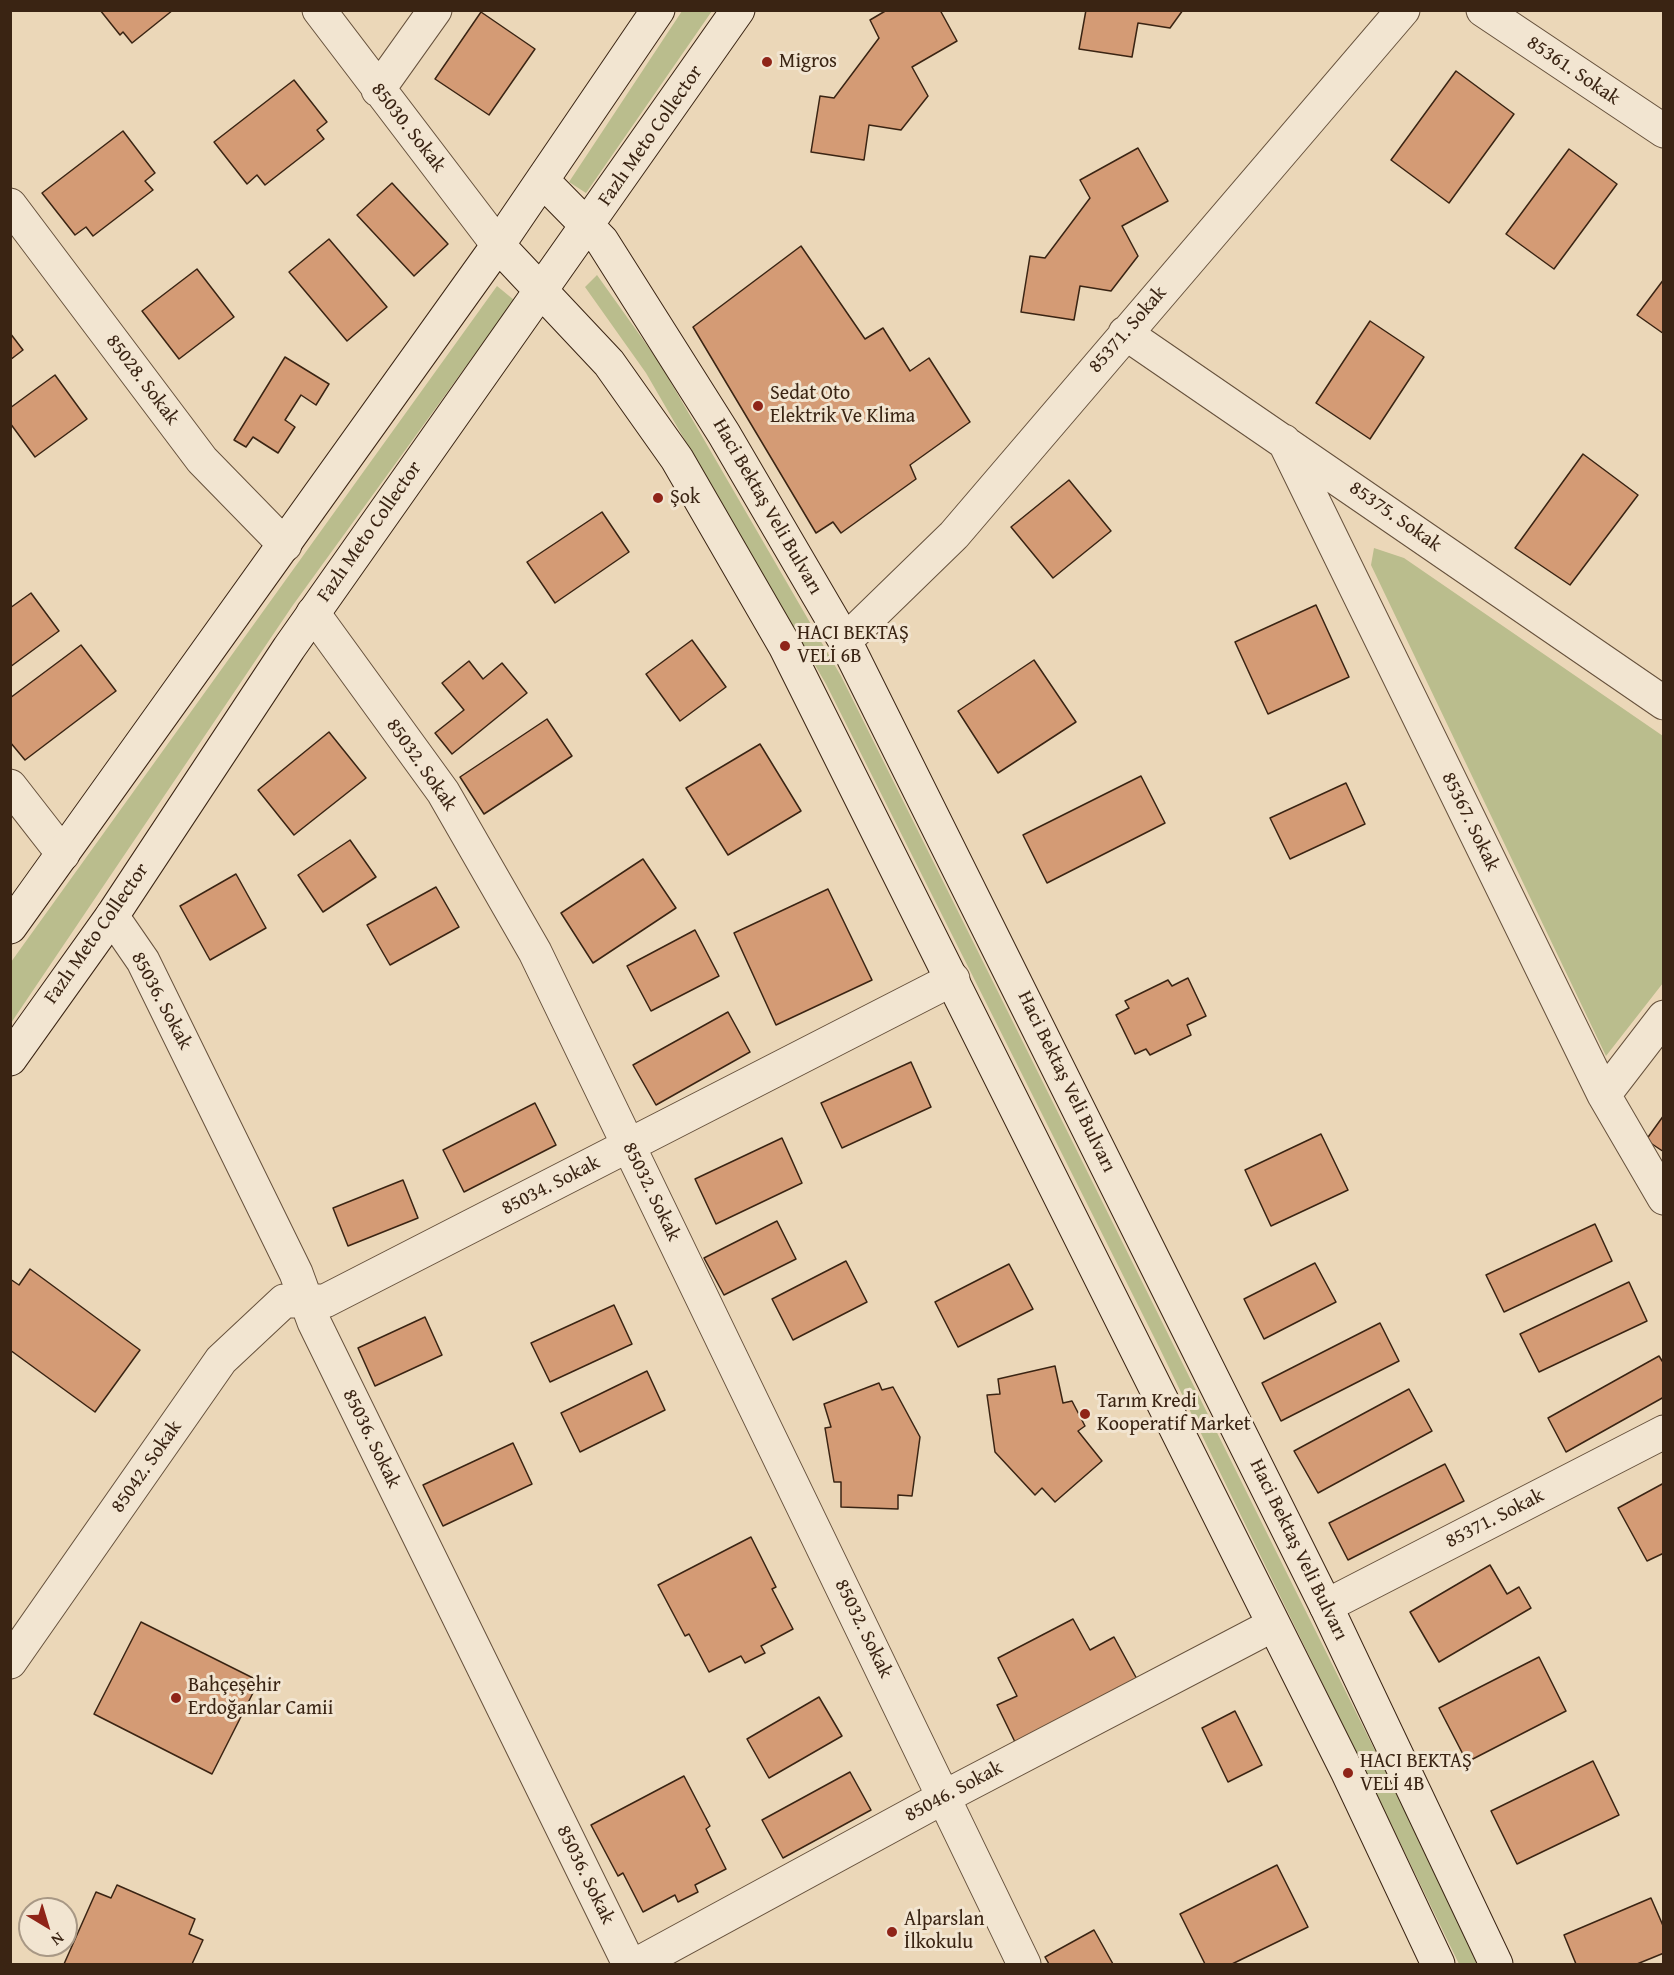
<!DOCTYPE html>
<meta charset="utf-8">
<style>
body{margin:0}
#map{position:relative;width:1674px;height:1975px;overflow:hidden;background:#ebd7b8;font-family:"Gentium Book Plus",serif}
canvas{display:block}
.frame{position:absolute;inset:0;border:12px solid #3a2413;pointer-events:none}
.north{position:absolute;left:18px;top:1897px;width:60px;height:60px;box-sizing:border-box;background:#f2e5d1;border:2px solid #a89885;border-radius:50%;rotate:142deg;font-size:16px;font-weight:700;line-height:24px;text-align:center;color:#3a2413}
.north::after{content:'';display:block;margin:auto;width:21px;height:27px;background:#8f2418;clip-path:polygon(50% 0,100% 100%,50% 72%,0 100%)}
</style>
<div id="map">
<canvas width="1674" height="1975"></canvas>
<div class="frame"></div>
<div class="north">N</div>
</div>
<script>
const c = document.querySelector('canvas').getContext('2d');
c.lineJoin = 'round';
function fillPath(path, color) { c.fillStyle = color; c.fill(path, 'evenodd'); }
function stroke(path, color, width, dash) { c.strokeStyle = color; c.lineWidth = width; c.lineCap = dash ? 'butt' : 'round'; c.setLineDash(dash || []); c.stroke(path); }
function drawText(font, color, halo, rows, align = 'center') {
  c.font = font + ' "Gentium Book Plus",serif'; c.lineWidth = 6; c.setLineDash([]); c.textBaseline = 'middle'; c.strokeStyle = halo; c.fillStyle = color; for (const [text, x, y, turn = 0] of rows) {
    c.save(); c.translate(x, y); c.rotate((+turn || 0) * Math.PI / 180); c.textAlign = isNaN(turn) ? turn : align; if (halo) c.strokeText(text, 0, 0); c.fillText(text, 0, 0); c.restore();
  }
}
const green = new Path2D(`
 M682 11H712L586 193 569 182Z
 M597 275 659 362 841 676 1416 1833 1477 1964H1459L1159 1347 826 684 646 373 585 287Z
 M497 286 514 300 293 605 11 1023V962Z
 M1374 548 1404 558 1663 736V983L1606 1056 1371 565Z`);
const building = new Path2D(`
 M100 10H173L132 43 123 32 120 35Z
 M887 10H940L957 41 912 67 928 96 901 130 869 125 864 160 811 152 820 96 834 98 879 38 870 20Z
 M1086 10H1183L1170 28 1138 23 1132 57 1079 49Z
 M481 12 535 49 489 115 435 79Z
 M1456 71 1514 114 1449 203 1391 160Z
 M294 80 327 122 317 130 324 139 265 185 257 175 247 184 214 142Z
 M123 131 155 173 145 181 153 190 93 236 86 227 75 235 42 193Z
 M1138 148 1168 201 1122 226 1138 256 1111 291 1080 286 1074 320 1021 312 1030 256 1045 258 1090 198 1080 180Z
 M1569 149 1617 184 1554 269 1506 234Z
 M392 183 448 244 414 276 357 215Z
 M329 239 387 307 347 341 289 272Z
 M801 246 865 339 883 328 910 371 929 358 970 422 910 465 916 479 841 533 833 522 816 533 693 327Z
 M197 269 234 317 179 359 142 311Z
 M1664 279V334L1637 315Z
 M1370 321 1424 357 1370 439 1316 403Z
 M10 333 23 350 10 360Z
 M285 357 329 384 316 405 301 395 285 420 295 427 278 453 253 437 246 447 234 440Z
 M55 375 87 419 35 457 10 423V408Z
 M1583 454 1638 495 1570 585 1515 548Z
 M1069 480 1111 531 1053 578 1011 527Z
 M602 512 629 552 555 603 527 562Z
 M31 593 59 631 10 667V608Z
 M1316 605 1349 677 1268 714 1235 642Z
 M692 640 726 687 680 721 646 674Z
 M81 645 116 691 25 760 10 742V698Z
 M1034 660 1076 722 998 773 958 711Z
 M469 661 483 679 502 663 527 693 452 754 435 733 464 710 442 683Z
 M547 719 572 756 484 814 460 777Z
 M329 732 366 778 294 835 258 790Z
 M760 744 801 811 728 855 686 788Z
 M1141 776 1165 823 1047 883 1023 835Z
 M1346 783 1365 824 1290 859 1270 818Z
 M350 840 376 877 323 912 298 875Z
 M643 859 676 908 593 963 561 913Z
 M236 874 266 928 210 960 180 906Z
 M436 887 459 927 390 965 367 925Z
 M828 889 872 980 776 1025 734 933Z
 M695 930 719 976 651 1011 627 966Z
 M1188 978 1206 1016 1187 1025 1191 1035 1150 1055 1146 1049 1135 1054 1116 1015 1129 1008 1125 1001 1168 980 1172 986Z
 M728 1012 750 1052 656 1105 633 1065Z
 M911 1062 931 1107 842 1148 821 1103Z
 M535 1103 556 1145 464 1192 443 1150Z
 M1664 1115V1152L1646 1140Z
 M1321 1134 1348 1190 1271 1226 1245 1170Z
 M782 1138 802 1183 716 1224 695 1179Z
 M403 1180 418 1218 348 1246 333 1208Z
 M777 1221 796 1259 724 1295 704 1258Z
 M1595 1224 1612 1261 1504 1312 1486 1275Z
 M846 1261 867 1302 793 1340 772 1299Z
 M1315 1263 1336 1302 1264 1339 1244 1299Z
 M1009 1264 1033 1309 958 1347 935 1302Z
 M30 1269 140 1350 95 1412 10 1350V1279L19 1285Z
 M1629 1282 1647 1321 1539 1372 1520 1334Z
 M614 1305 632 1344 550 1382 531 1343Z
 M425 1317 442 1355 375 1386 358 1348Z
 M1380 1323 1399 1361 1281 1421 1262 1383Z
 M1659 1356 1664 1364V1397L1566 1452 1548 1418Z
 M1055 1366 1063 1403 1072 1401 1085 1426 1078 1431 1102 1461 1055 1502 1042 1488 1035 1495 995 1452 987 1395 1000 1394 998 1379Z
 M647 1371 665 1410 580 1452 561 1413Z
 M879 1383 882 1390 893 1387 920 1437 912 1496 898 1495V1509L841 1507V1482H834L825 1428 831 1427 824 1404Z
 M1409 1389 1432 1431 1318 1493 1294 1451Z
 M513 1443 532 1484 443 1526 423 1485Z
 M1445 1464 1464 1501 1348 1560 1329 1523Z
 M1664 1483V1553L1647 1561 1618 1508Z
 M751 1537 776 1587 772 1589 793 1629 761 1646 765 1653 745 1663 741 1656 709 1672 689 1634 685 1636 658 1585Z
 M1490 1565 1507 1594 1519 1587 1531 1608 1439 1662 1410 1612Z
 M1073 1619 1090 1650 1114 1637 1138 1681 1016 1744 997 1705 1017 1696 998 1658Z
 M141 1622 259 1681 212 1774 94 1714Z
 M1539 1657 1566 1711 1467 1762 1439 1708Z
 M819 1697 842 1736 769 1778 747 1739Z
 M1235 1711 1262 1765 1228 1782 1202 1728Z
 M1593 1761 1619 1815 1517 1864 1491 1811Z
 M850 1772 871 1810 783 1858 762 1820Z
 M684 1776 710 1826 706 1829 726 1869 695 1885 698 1892 678 1902 675 1895 643 1912 623 1873 618 1876 591 1825Z
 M1277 1865 1308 1927 1232 1964H1205L1180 1914Z
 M117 1885 195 1919 189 1934 203 1940 192 1964H64L96 1892 111 1898Z
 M1651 1898 1664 1928V1953L1637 1964H1576L1564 1935Z
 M1094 1930 1113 1964H1049L1045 1957Z`);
const minor = new Path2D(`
 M319 10 498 245
 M1483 10 1664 131
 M378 90 435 10
 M10 205 202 460 285 545
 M1125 333 1664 703
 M1284 441 1604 1095 1664 1198
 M313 613 443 792 535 952 1024 1964
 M845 641 954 535 1403 10
 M10 786 63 854
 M112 916 143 961 296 1273 314 1322 629 1964
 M1604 1095 1664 1017
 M1326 1606 1664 1432
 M10 1662 221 1360 284 1301H325L953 979
 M637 1964 944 1797 1273 1625`);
const secondary = new Path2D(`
 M543 181 602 241 724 434 845 641 1326 1606 1496 1964
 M498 245 609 363 677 459 785 646 1348 1773 1438 1964
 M10 927 498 245 658 10
 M10 1059 112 916 289 648 738 10`);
const markers = [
 [767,62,6,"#8f2418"],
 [758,406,6,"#8f2418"],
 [658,498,6,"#8f2418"],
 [785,646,6,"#8f2418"],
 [1085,1414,6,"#8f2418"],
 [176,1698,6,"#8f2418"],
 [1348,1773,6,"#8f2418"],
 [892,1932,6,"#8f2418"]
];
const poiNames = [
 ["Migros",779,62],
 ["Sedat Oto",770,394],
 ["Elektrik Ve Klima",770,417],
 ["Şok",670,498],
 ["HACI BEKTAŞ",797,634],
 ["VELİ 6B",797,657],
 ["Tarım Kredi",1097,1402],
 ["Kooperatif Market",1097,1425],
 ["Bahçeşehir",188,1686],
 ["Erdoğanlar Camii",188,1709],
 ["HACI BEKTAŞ",1360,1762],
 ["VELİ 4B",1360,1785],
 ["Alparslan",904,1920],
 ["İlkokulu",904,1943]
];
const streetNames = [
 ["85361. Sokak",1573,71,34],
 ["85030. Sokak",408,128,52],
 ["Fazlı Meto Collector",651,136,-55],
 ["85371. Sokak",1128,330,-49],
 ["85028. Sokak",142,380,53],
 ["Haci Bektaş Veli Bulvarı",767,507,60],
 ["85375. Sokak",1395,517,35],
 ["Fazlı Meto Collector",370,532,-55],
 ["85032. Sokak",421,765,55],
 ["85367. Sokak",1470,822,64],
 ["Fazlı Meto Collector",97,934,-55],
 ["85036. Sokak",161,1001,62],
 ["Haci Bektaş Veli Bulvarı",1066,1082,64],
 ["85034. Sokak",551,1186,-27],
 ["85032. Sokak",651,1192,64],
 ["85036. Sokak",371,1439,64],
 ["85042. Sokak",147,1467,-55],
 ["85371. Sokak",1495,1519,-27],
 ["Haci Bektaş Veli Bulvarı",1298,1550,64],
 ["85032. Sokak",863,1629,64],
 ["85046. Sokak",954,1792,-28],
 ["85036. Sokak",585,1875,64]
];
fillPath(green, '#babd8d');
fillPath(building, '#d49b75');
stroke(building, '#3a2413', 1.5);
stroke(minor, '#66513c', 35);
stroke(secondary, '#3a2413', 35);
stroke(minor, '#f2e5d1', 33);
stroke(secondary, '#f2e5d1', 33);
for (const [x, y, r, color] of markers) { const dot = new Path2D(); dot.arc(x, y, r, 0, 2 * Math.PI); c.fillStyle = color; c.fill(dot); stroke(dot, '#f2e5d1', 2); }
drawText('20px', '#3a2413', '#f2e5d1', poiNames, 'left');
drawText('20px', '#3a2413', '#f2e5d1', streetNames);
</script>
